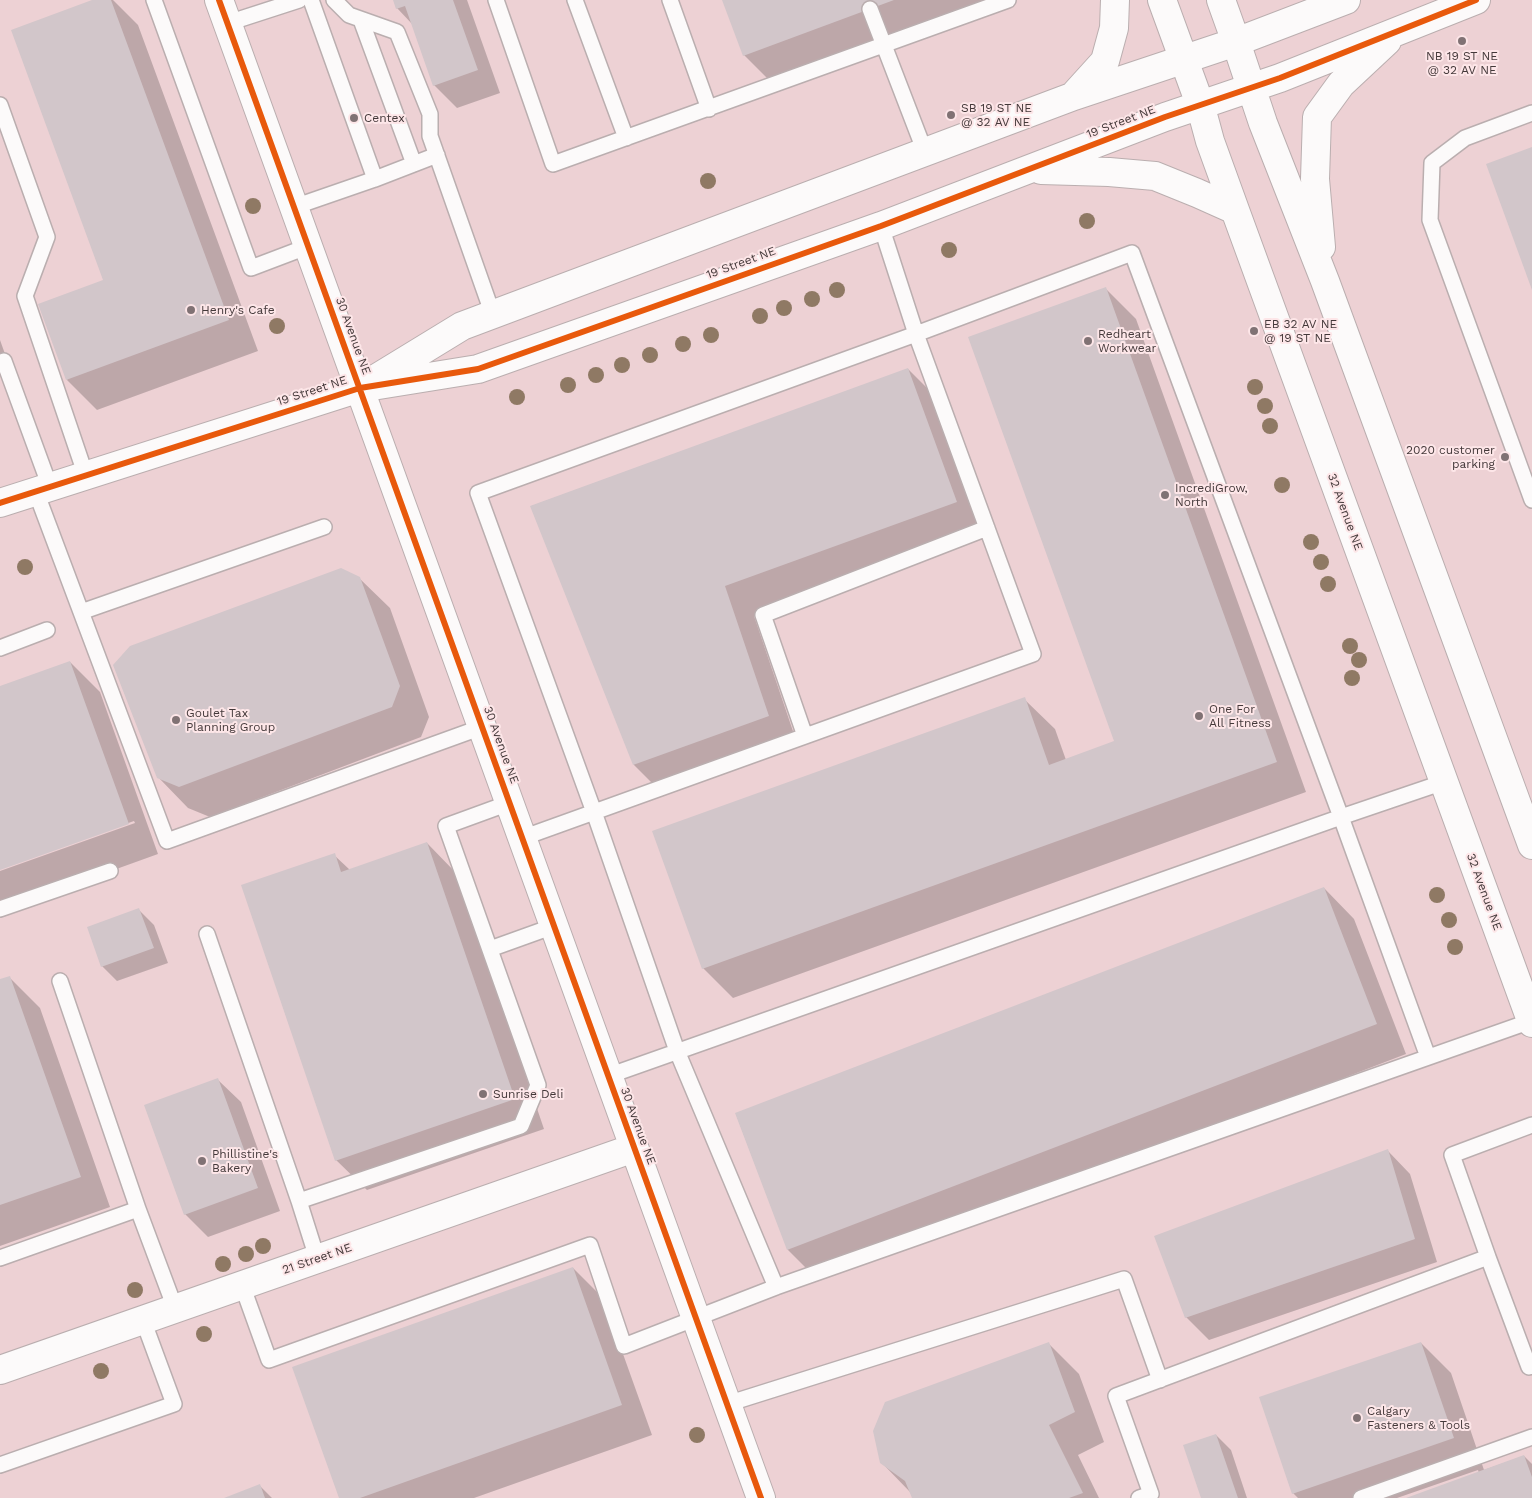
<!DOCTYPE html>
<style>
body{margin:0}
canvas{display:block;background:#eedddf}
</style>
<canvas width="1532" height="1498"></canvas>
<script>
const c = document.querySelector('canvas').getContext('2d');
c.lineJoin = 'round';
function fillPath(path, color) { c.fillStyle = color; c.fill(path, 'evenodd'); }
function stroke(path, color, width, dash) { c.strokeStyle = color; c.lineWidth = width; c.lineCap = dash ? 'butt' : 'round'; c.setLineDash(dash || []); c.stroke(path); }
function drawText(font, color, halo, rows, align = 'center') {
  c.font = font + ' "Work Sans",sans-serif'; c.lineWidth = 4; c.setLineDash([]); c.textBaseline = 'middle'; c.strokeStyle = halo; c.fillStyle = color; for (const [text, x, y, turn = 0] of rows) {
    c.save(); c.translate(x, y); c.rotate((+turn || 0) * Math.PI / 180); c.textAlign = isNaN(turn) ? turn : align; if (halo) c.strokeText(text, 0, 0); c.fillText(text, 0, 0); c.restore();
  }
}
const built = new Path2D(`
 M0 0H1532V1498H0Z`);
const shadow = new Path2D(`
 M96 0H113L138 25 258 351 97 410 67 380 104 281Z
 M394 0H467L500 93 457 108 434 85 413 25 397 8Z
 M724 0H1013L774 85 744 55Z
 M1106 289 1136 319 1306 792 733 998 703 968 1024 699 1055 729 1066 760 1115 742Z
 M0 340 9 365 0 368Z
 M908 369 938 399 986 532 754 616 798 746 664 795 634 765 532 506Z
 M359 578 390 608 429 717 421 737 210 817 188 808 158 777Z
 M70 662 100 692 158 854 0 911V871L135 823 134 821 0 869V687Z
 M427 843 457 874 544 1129 367 1190 336 1160 334 855 350 870Z
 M1324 888 1354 919 1406 1054 818 1280 788 1250 736 1114Z
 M139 910 154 925 168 963 117 981 102 966Z
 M9 977 40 1008 110 1207 0 1246V981Z
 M218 1080 241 1102 280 1211 208 1237 185 1214Z
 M1388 1151 1410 1174 1437 1262 1209 1340 1186 1317Z
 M573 1268 603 1298 652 1435 474 1498H340Z
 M1421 1343 1451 1373 1484 1470 1524 1456 1532 1464V1498H1409L1479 1473 1478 1470 1397 1498H1298L1293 1493Z
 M1049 1344 1079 1374 1104 1442 1078 1455 1099 1498H914L911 1493 881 1462Z
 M1216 1435 1231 1450 1247 1498H1202Z
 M260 1486 272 1498H227Z`);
const building = new Path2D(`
 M92 0H111L229 320 66 380 38 304 103 280 11 30Z
 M393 0H453L478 70 433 86 405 6 396 9Z
 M722 0H894L743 56Z
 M1532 147V290L1486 164Z
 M1106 287 1277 762 702 969 652 831 1025 697 1049 765 1114 741 968 337Z
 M908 368 957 502 725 586 769 716 633 765 530 506Z
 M341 568 360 577 400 686 392 707 179 787 157 778 113 665 130 646Z
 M70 661 129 824 0 870V686Z
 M427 842 515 1099 335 1161 241 885 335 853 341 872Z
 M1324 887 1377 1024 787 1250 735 1113Z
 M139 908 154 948 101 967 87 927Z
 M10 976 81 1177 0 1205V979Z
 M218 1078 258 1188 184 1215 144 1105Z
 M1388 1149 1415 1239 1185 1318 1154 1236Z
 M573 1267 622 1405 360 1498H339L292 1367Z
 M1049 1342 1075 1412 1049 1425 1083 1493 1069 1498H912L905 1481 880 1463 873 1431 885 1402Z
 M1421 1342 1454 1438 1292 1494 1259 1397Z
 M1216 1434 1238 1498H1201L1183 1445Z
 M1524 1455 1532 1477V1498H1406Z
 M260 1484 265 1498H224Z`);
const lane = new Path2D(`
 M154 0 251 268 309 246
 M334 0 349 15 397 32 430 114V136L493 315
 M496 0 553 164 1008 0
 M575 0 626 138
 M670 0 709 109
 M870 9 925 152
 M361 20 414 164
 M228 23 299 0
 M0 105 47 237 25 296 86 476
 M1532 113 1465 138 1432 163 1430 220 1532 500
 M375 179 437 155
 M294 207 375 179 311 0
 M0 363 4 361 50 487
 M36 492 167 841 482 727
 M81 612 324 527
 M0 648 47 630
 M805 736 763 615 987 528
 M522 838 1033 654 916 334 881 226
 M0 909 110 871
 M207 934 299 1201
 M490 949 554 926
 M60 981 138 1209
 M608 1076 1341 817 1444 782
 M1488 1257 1452 1155 1532 1125
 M0 1258 138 1209 175 1308
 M317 1258 299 1201 521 1126 538 1085 446 826 509 803
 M242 1285 269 1360 590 1245 624 1346 776 1287 1531 1021
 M776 1287 677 1051 594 812 478 493 916 334 1132 253 1341 817 1428 1057
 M727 1404 1124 1279 1160 1380
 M0 1465 174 1404 143 1320
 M1139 1498 1151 1494 1116 1396 1488 1257 1529 1367 1532 1366
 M1361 1498 1532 1437`);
const street = new Path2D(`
 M219 0 761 1498
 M0 1370 634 1148`);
const secondary = new Path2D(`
 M1162 0 1200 104 1210 141 1235 210 1532 1023
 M1221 0 1236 42 1263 123 1325 281 1532 845
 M1076 93 1105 61 1114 28 1115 0
 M1041 170 1109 172 1155 176 1197 193 1235 210
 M1321 247 1315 179 1317 117 1341 84 1387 41
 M372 381 462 326 1074 96 1236 42 1346 0
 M0 503 360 388 478 369 881 226 1165 117 1280 78 1476 0`);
const cycleway = new Path2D(`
 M219 0 761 1498
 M0 503 360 388 478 369 881 226 1165 117 1280 78 1476 0`);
const trees = [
 [708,181],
 [253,206],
 [1087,221],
 [949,250],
 [837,290],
 [812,299],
 [784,308],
 [760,316],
 [277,326],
 [711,335],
 [683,344],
 [650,355],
 [622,365],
 [596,375],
 [568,385],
 [1255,387],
 [517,397],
 [1265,406],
 [1270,426],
 [1282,485],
 [1311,542],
 [1321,562],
 [25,567],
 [1328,584],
 [1350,646],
 [1359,660],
 [1352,678],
 [1437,895],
 [1449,920],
 [1455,947],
 [263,1246],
 [246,1254],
 [223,1264],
 [135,1290],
 [204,1334],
 [101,1371],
 [697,1435]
];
const markers = [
 [1462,41,5,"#807274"],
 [951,115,5,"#807274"],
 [354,118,5,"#807274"],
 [191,310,5,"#807274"],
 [1254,331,5,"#807274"],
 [1088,341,5,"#807274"],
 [1505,457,5,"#807274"],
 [1165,495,5,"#807274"],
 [1199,716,5,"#807274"],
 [176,720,5,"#807274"],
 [483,1094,5,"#807274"],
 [202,1161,5,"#807274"],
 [1357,1418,5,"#807274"]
];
const poiNames = [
 ["NB 19 ST NE",1462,56,"center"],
 ["@ 32 AV NE",1462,70,"center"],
 ["SB 19 ST NE",961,108],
 ["@ 32 AV NE",961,122],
 ["Centex",364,118],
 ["Henry's Cafe",201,310],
 ["EB 32 AV NE",1264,324],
 ["@ 19 ST NE",1264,338],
 ["Redheart",1098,334],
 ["Workwear",1098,348],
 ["2020 customer",1495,450,"right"],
 ["parking",1495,464,"right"],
 ["IncrediGrow,",1175,488],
 ["North",1175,502],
 ["One For",1209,709],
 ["All Fitness",1209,723],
 ["Goulet Tax",186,713],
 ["Planning Group",186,727],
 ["Sunrise Deli",493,1094],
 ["Phillistine's",212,1154],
 ["Bakery",212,1168],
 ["Calgary",1367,1411],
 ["Fasteners & Tools",1367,1425]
];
const streetNames = [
 ["19 Street NE",1121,122,-21],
 ["19 Street NE",741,263,-20],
 ["30 Avenue NE",353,336,70],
 ["19 Street NE",312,391,-18],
 ["32 Avenue NE",1345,512,70],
 ["30 Avenue NE",501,745,70],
 ["32 Avenue NE",1484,892,70],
 ["30 Avenue NE",638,1126,70],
 ["21 Street NE",317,1259,-19]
];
fillPath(built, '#edd1d4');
fillPath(shadow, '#0003');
fillPath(building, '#d2c6ca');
stroke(lane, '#baaeaf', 18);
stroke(street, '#baaeaf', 30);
stroke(secondary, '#baaeaf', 30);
stroke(lane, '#fcfafa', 15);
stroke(street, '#fcfafa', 28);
stroke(secondary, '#fcfafa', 28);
stroke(cycleway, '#e8590c', 6);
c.fillStyle = '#8f7964';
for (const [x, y] of trees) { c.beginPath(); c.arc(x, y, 8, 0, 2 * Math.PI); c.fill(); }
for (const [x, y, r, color] of markers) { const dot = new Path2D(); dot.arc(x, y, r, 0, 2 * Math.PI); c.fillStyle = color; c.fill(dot); stroke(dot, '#fde6e8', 2); }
drawText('12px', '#44393a', '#fde6e8', poiNames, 'left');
drawText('12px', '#44393a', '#fde6e8', streetNames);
</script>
